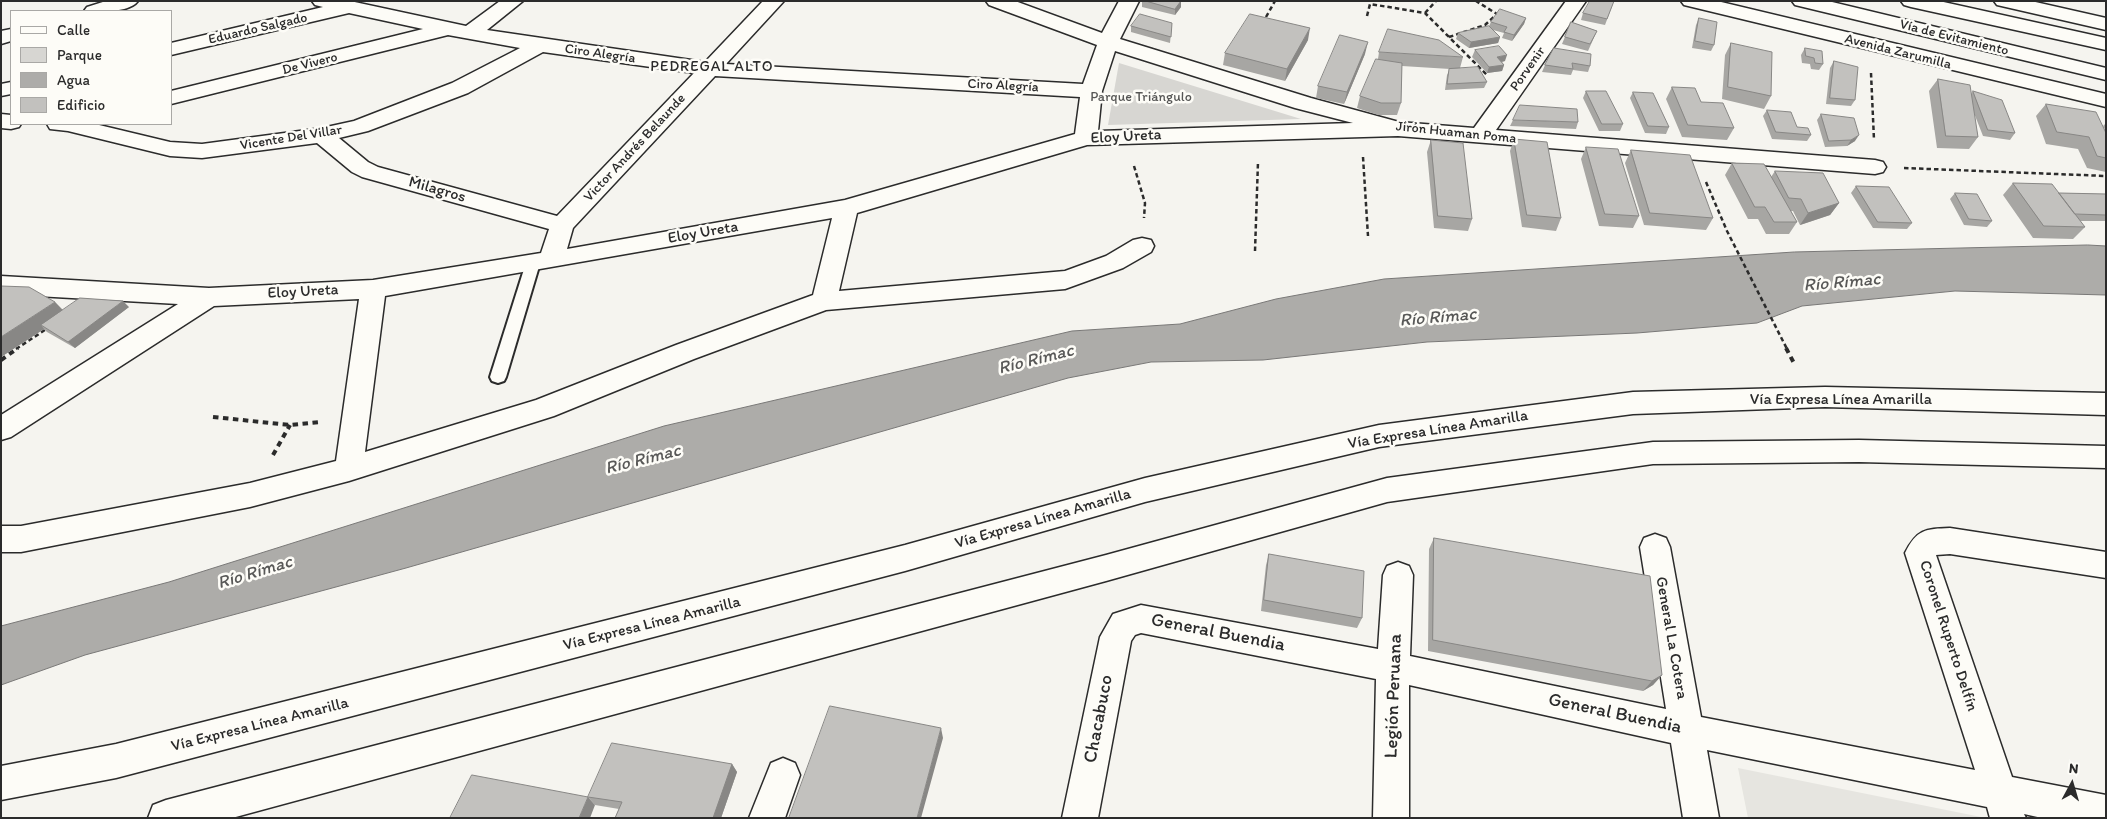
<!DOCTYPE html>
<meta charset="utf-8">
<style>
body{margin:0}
#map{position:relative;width:2107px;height:819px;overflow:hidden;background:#f5f4ef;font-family:Itim,sans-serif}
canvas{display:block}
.frame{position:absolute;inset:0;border:2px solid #2b2b2b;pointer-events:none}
.legend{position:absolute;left:10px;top:10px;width:162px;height:115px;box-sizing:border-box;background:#fdfcf7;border:1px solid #a9a8a5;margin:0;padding:6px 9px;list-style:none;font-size:15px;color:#2b2b2b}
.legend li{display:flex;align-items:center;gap:10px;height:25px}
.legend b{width:25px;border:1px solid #a9a8a5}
.north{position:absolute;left:2047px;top:759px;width:50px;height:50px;-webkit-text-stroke:4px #fdfcf7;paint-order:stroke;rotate:6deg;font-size:14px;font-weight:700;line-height:20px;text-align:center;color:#2b2b2b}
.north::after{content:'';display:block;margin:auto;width:18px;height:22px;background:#2b2b2b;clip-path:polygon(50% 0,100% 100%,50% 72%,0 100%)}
</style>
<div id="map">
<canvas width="2107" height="819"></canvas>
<div class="frame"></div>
<ul class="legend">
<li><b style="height:6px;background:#fdfcf7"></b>Calle</li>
<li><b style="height:14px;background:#d7d6d2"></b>Parque</li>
<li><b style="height:14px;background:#adaca9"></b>Agua</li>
<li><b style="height:14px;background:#c2c1be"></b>Edificio</li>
</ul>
<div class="north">N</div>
</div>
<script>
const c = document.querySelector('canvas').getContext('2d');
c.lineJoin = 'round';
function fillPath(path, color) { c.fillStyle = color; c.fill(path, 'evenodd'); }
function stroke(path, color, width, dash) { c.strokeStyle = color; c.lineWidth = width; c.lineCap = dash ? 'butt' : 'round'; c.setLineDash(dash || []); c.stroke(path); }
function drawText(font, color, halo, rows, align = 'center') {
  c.font = font + ' Itim,sans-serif'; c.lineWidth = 5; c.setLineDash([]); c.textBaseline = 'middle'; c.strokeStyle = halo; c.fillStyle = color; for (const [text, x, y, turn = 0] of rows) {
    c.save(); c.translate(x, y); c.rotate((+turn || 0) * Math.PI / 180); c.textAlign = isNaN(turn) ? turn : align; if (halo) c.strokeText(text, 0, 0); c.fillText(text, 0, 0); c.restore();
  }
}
const built = new Path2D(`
 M1738 768 1981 817 1982 818H1748Z`);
const green = new Path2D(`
 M1119 63 1301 119 1108 125Z`);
const water = new Path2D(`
 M2088 245 2106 246V295L1955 291 1802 306 1757 323 1637 333 1427 342 1263 360 1151 362 1068 378 406 568 85 655 1 685V626L169 582 664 426 1072 331 1180 324 1276 299 1384 279 1794 252Z`);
const pathFar1 = new Path2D(`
 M1425 13 1436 1
 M1367 16 1370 4 1425 13 1487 75
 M1266 17 1275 1
 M1449 37 1485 25 1497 14 1476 1
 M1871 73 1874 140
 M1363 157 1368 236
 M1134 166 1145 203 1144 218
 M1904 168 2106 176
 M1706 182 1727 231 1787 349
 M1255 251 1258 162
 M16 349 48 328`);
const path = new Path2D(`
 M1786 348 1795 365
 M1 360 18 348
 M213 417 290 425 320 422
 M273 455 290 425`);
const lane = new Path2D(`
 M533 258 538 259 540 263 506 377 504 381 498 383 492 381 490 377 526 263 528 259Z`);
const street = new Path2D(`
 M106 1H138C129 13 98 12 84 11L87 7Z
 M312 1H350L466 26 500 1H523L487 30 705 62 763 1H784L726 64 1083 84 1097 45 989 5 986 1H1015L1102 33 1119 1H1139L1120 39 1311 98 1399 122 1474 128 1566 1H1586L1496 130 1875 160 1883 162 1886 167 1883 172 1875 174 1398 136 1087 145 857 213 839 291 1065 271 1106 256 1133 240 1142 238 1151 240 1154 246 1151 252 1123 268 1065 289 826 310 694 359 554 416 349 481 250 507 21 552H1V526H21L250 483 336 461 359 299 214 306 11 437 1 440V415L178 304 1 294V276L209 288 373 280 541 253 549 229 362 177 352 172 317 143 202 158 170 156 68 131 50 129 47 124H95L170 142 202 144 322 128 354 121 452 83 520 48 448 35 171 104V91L423 29 349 13 171 55V43L323 7 315 5ZM1115 51 1295 108 1353 123 1098 131 1102 91ZM543 52 694 73 557 216 378 167 368 162 339 138 368 131 468 93ZM715 76 1080 97 1075 134 845 200 567 249 573 228ZM832 218 813 295 676 345 536 400 365 452 385 296Z
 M11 29V41L1 44V31Z
 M11 82V94L1 96V84Z
 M1 114 11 115V124H21L19 127 11 129 1 128Z
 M1950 528 2106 552V578L1950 554 1936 555 2012 777 2106 795V818H2042L2024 814 2026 818H1990L1987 807 1707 750 1719 818H1683L1671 743 1409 685V818H1373L1376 679 1141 633 1135 635 1131 641 1098 818H1062L1100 637 1113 614 1141 605 1378 649 1383 575 1387 566 1398 562 1409 566 1413 575 1410 656 1666 709 1640 547 1644 538 1655 534 1666 538 1670 547 1701 717 1975 770 1905 553C1917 529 1925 529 1950 528Z
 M783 758 795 763 800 775 785 818H749L771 763Z`);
const secondary = new Path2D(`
 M1681 1H1717L2106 94V107L1684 5Z
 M1994 1H2031L2106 18V30L1997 5Z`);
const highway = new Path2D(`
 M1792 1H1828L2106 68V80L1795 5Z
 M1901 1H1939L2106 38V50L1911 7 1904 5Z
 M1825 387 2106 393V415L1825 407 1633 414 1379 447 1145 502 905 571 116 778 1 800V766L116 744 905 545 1145 478 1379 425 1633 392Z
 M1859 440 2106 446V468L1859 462 1653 464 1387 502 1106 581 232 818H148L153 805 166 800 1106 555 1387 478 1653 442Z`);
const wall = new Path2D(`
 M1142 1H1181V7L1175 15 1142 7Z
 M1614 1 1605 25 1581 20 1583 13Z
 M1526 18 1524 24 1512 41 1502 38 1504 33 1493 30 1500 37 1498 43 1469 48 1456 39 1458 33 1489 26 1491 22Z
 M1699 18 1714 45 1711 51 1692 48 1696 25Z
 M1571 22 1597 31 1588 51 1562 44Z
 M1172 23 1170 43 1131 32V26Z
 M1308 40 1285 81 1223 65 1225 53Z
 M1731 43 1771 96 1764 109 1722 99 1725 55Z
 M1554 48 1590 66 1588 72 1573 70 1571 75 1542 72 1545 65Z
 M1805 48 1823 64 1819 70 1811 69 1810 64 1802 63 1801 55Z
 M1475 50 1505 61 1502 62 1504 65 1502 71 1487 73 1472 57Z
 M1379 52 1463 57 1460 68 1487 82 1484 88 1445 90 1447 75 1450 69 1402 66 1401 103 1397 115H1378L1357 108 1360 96 1378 59Z
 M1365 54 1344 104 1316 98 1318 86Z
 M1834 61 1855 100 1851 106 1826 104 1830 68Z
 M1938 79 1971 94 1973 91 2015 133 2010 140 1983 136 1974 113 1978 137 1969 149 1937 148 1929 91Z
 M1672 87 1701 102 1734 128 1727 140 1682 137 1666 99Z
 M1586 91 1623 124 1620 131H1599L1583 98Z
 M1633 92 1669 127 1666 134 1645 133 1630 98Z
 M2046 104 2106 133V172L2087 168 2078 149 2046 144 2036 116Z
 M1767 110 1811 135 1807 141 1772 139 1763 116Z
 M1821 114 1855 141 1847 146 1825 147 1817 120Z
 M1513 120 1578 122 1576 129 1510 126Z
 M2106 123V131L2103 126Z
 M1514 139 1561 218 1556 231 1522 227 1510 151Z
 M1431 140 1472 219 1468 231 1434 228 1427 152Z
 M1586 147 1639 216 1633 228 1599 226 1581 159Z
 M1631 150 1713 218 1706 230 1644 225 1625 163Z
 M1732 163 1771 177 1775 171 1839 203 1830 215 1800 225 1793 211H1791L1797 222 1789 234H1766L1758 219H1748L1725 175Z
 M2013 183 2059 193 2106 194V221H2080L2085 227 2073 239 2033 238 2003 195Z
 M1856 186 1912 223 1907 229 1873 228 1851 193Z
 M1955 193 1992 221 1987 227 1964 225 1950 199Z
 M55 302 63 310 129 307 75 348 47 332 44 329 1 357Z
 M1434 538 1662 675 1653 685 1643 691 1428 651 1429 549Z
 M1269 554 1362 618 1357 628 1261 611 1266 565Z
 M732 764 737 772 721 818H615L619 809 595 805 588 797Z`);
const shadedWall = new Path2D(`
 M1181 1V7L1175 15V9Z
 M1526 18 1524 24 1512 41 1514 35Z
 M1310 28 1308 40 1285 81 1287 69Z
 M1500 37 1498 43 1469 48 1471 42Z
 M1368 42 1365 54 1344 104 1347 92Z
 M1507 55 1505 61 1495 63 1497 57Z
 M1504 65 1502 71 1487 73 1489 67Z
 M1859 135 1855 141 1847 146 1851 140Z
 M1839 203 1830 215 1800 225 1808 213Z
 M123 301 129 307 75 348 68 342Z
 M55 302 66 314 41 325 44 329 1 357V337Z
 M1662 675 1653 685 1643 691 1652 681Z
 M941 728 943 738 921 818H917Z
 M732 764 737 772 721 818H713Z
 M588 797 595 805 590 818H579Z`);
const building = new Path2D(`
 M1146 1H1181L1175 9Z
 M1590 1H1614L1607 19 1583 13Z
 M1500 9 1526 18 1514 35 1504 32 1507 27 1491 22Z
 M1140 14 1172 23 1171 37 1131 26Z
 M1250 14 1310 28 1287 69 1225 53Z
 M1699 18 1717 22 1714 45 1695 41Z
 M1571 22 1597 31 1590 44 1565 37Z
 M1489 26 1500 37 1471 42 1458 33Z
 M1388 29 1439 40 1463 57 1379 52Z
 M1340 35 1368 42 1347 92 1318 86Z
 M1731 43 1772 52 1771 96 1728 87Z
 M1499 46 1507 55 1497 57 1504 65 1489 67 1475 50Z
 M1554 48 1591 54 1590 66 1572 63 1573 69 1545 65Z
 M1805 48 1822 51 1823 64 1815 63 1814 58 1806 56Z
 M1376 59 1402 63 1401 103H1381L1360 96Z
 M1834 61 1858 67 1855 100 1830 98Z
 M1478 67 1487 82 1447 84 1449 69Z
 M1938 79 1970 85 1978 137 1946 136Z
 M1672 87 1695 88 1701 102 1723 103 1734 128 1688 125Z
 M1586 91H1606L1623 124H1602Z
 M1973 91 2002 100 2015 133 1988 130Z
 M1633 92 1653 93 1669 127 1648 126Z
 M2046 104 2096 112 2106 133V158L2097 156 2089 137 2057 132Z
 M1520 105 1577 109 1578 122 1513 120Z
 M1767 110 1791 112 1797 127 1808 128 1811 135 1776 132Z
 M1821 114 1854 118 1859 135 1851 140 1829 141Z
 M1514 139 1547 142 1561 218 1527 215Z
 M1431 140 1463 143 1472 219 1438 216Z
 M1586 147 1618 149 1639 216 1605 214Z
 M1631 150 1690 155 1713 218 1650 213Z
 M1732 163 1764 164 1797 222H1774L1765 207H1755Z
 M1775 171 1823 173 1839 203 1808 213 1801 199 1789 198Z
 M2013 183 2052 184 2085 227 2044 226Z
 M1856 186 1889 187 1912 223 1878 222Z
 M1955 193 1977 194 1992 221 1969 219Z
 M2059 193 2106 194V215L2075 214Z
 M1 286 29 287 55 302 1 337Z
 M80 298 123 301 68 342 41 325Z
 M1434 538 1650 576 1662 675 1652 681 1433 640Z
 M1269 554 1364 571 1362 618 1264 600Z
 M830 706 941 728 917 818H789Z
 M612 743 732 764 713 818H615L622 802 588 797Z
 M472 775 588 797 579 818H450Z`);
const farStreetnames = [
 ["Eduardo Salgado",258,29,-13],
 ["Vía de Evitamiento",1954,38,14],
 ["Avenida Zarumilla",1898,52,14],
 ["Ciro Alegría",600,54,8],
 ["De Vivero",310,64,-14],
 ["Porvenir",1528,69,-55],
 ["Ciro Alegría",1003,86,3],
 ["Jirón Huaman Poma",1456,133,6],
 ["Vicente Del Villar",291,138,-9],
 ["Victor Andrés Belaunde",635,148,-47]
];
const farParknames = [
 ["Parque Triángulo",1141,97]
];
const farNeighbourhoodnames = [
 ["PEDREGAL ALTO",712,67]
];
const streetNames = [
 ["Eloy Ureta",1126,137,-3],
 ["Milagros",437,190,16],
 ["Eloy Ureta",703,233,-10],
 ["Eloy Ureta",303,292,-3],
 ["Vía Expresa Línea Amarilla",1841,400],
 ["Vía Expresa Línea Amarilla",1438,430,-9],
 ["Vía Expresa Línea Amarilla",1043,519,-16],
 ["Vía Expresa Línea Amarilla",652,624,-14],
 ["Coronel Ruperto Delfín",1948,636,72],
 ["General La Cotera",1671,638,80],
 ["Vía Expresa Línea Amarilla",260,725,-14]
];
const waterNames = [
 ["Río Rímac",1842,283,-5],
 ["Río Rímac",1438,318,-5],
 ["Río Rímac",1036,360,-14],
 ["Río Rímac",643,460,-14],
 ["Río Rímac",255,573,-17]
];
const nearStreetnames = [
 ["General Buendia",1218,633,11],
 ["Legión Peruana",1394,696,-88],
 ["General Buendia",1615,714,12],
 ["Chacabuco",1099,719,-79]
];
fillPath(built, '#e6e5e0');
fillPath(green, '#d7d6d2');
fillPath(water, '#adaca9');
stroke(water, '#797877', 1);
stroke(lane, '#2b2b2b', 4);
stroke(street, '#2b2b2b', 3);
stroke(secondary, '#2b2b2b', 3);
stroke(highway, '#2b2b2b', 3);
stroke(pathFar1, '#2b2b2b', 2.5, [4.5, 3]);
stroke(path, '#2b2b2b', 4, [5.5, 4.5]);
fillPath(lane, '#fdfcf7');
fillPath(street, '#fdfcf7');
fillPath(secondary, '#fdfcf7');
fillPath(highway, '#fdfcf7');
fillPath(wall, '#a7a6a3');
fillPath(shadedWall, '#888785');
fillPath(building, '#c2c1be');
stroke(building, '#888785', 1);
drawText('14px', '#2b2b2b', '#fdfcf7', farStreetnames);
drawText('14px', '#565655', '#fdfcf7', farParknames);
c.letterSpacing = '1px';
drawText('15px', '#2b2b2b', '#fdfcf7', farNeighbourhoodnames);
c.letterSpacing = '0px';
drawText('16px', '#2b2b2b', '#fdfcf7', streetNames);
drawText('italic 18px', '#585857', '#fdfcf7', waterNames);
drawText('19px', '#2b2b2b', '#fdfcf7', nearStreetnames);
</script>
